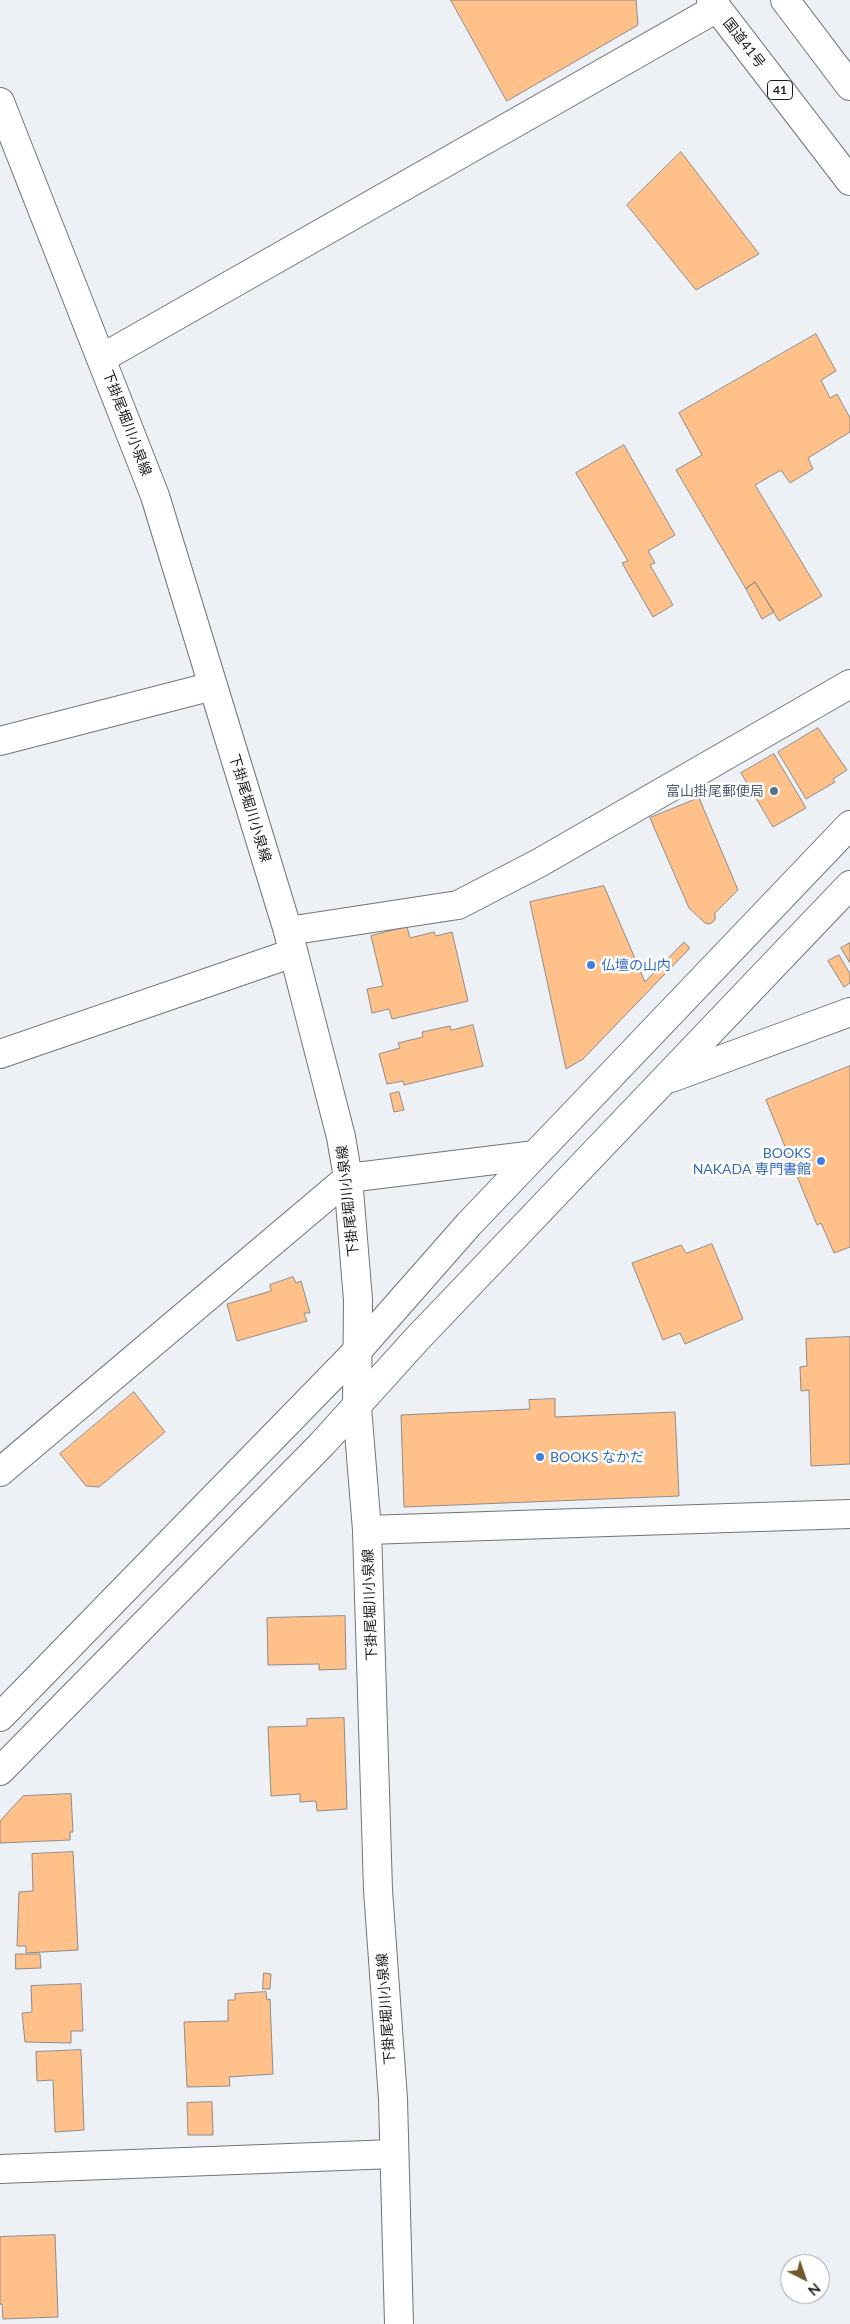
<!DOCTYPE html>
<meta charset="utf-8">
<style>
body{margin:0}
#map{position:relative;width:850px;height:2324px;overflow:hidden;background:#edf0f4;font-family:Lato,sans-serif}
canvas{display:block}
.north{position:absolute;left:780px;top:2254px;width:50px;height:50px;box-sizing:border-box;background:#fff;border:1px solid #a3a3a4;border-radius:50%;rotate:139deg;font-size:14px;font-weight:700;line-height:20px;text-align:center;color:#191a1b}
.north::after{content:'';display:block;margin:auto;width:18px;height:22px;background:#74582b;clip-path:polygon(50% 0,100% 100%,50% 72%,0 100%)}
</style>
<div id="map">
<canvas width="850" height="2324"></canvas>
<div class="north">N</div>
</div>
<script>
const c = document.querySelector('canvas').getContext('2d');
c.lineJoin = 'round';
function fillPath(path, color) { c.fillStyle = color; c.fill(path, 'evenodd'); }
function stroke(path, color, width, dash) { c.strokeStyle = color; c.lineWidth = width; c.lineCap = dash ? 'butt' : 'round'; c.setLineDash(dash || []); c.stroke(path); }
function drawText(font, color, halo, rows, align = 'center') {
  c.font = font + ' Lato,"Noto Sans JP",sans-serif'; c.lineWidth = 5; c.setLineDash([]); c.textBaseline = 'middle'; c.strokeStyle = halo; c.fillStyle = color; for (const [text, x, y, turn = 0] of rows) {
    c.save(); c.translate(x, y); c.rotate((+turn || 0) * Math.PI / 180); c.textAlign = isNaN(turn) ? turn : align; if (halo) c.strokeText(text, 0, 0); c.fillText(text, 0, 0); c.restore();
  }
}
const building = new Path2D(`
 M451 0H636L638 25 507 101Z
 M681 152 759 254 696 290 627 205Z
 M816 334 836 371 821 380 830 398 837 394 850 418V432L808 458 813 469 790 483 781 470 755 485 822 596 779 621 755 582 746 589 676 470 702 455 679 413Z
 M624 445 675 535 648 551 655 563 650 565 673 605 653 617 622 563 628 561 576 473Z
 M755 582 774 612 762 619 746 589Z
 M818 728 847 770 833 779 835 782 806 799 778 752Z
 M774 754 806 808 773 827 741 773Z
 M699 798 738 890 715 913V920L710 924 705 923 689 908 650 818Z
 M604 886 645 982 684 942 690 948 583 1059 566 1069 530 902Z
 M407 927 410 938 434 932 436 936 452 932 468 1001 392 1019 389 1009 372 1013 367 989 383 986 371 936Z
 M850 943V963L841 948Z
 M839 955 850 974V983L844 987 828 961Z
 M473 1025 483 1066 404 1085 403 1081 387 1084 379 1054 400 1048 398 1043 423 1037 422 1032 450 1026 451 1030Z
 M850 1066V1247L834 1253 821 1223 817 1225 766 1100Z
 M399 1092 404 1110 394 1112 390 1094Z
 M712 1244 743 1319 685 1344 680 1333 663 1340 632 1263 681 1245 686 1253Z
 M293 1277 296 1283 301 1281 310 1313H304L307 1321 237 1341 227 1304 271 1291 270 1285Z
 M850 1337V1464L811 1466 809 1390 801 1391 800 1367 807 1366 806 1339Z
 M134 1392 165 1432 99 1487 86 1486 60 1454Z
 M555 1399V1417L675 1412 679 1496 404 1507 401 1415 530 1409 529 1400Z
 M345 1616 346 1669 319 1670V1664L268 1665 267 1618Z
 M344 1718 347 1809 317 1811 316 1801 300 1802V1794L271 1796 268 1727 307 1726V1719Z
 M71 1794 73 1832H70V1840L0 1843V1821L23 1796Z
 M73 1852 78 1950 26 1953V1946H17L19 1892 33 1891 32 1854Z
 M16 1954H40L41 1968 16 1969Z
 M264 1973 271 1974 270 1989H263Z
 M81 1984 83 2031H71V2043L25 2042 22 2013 32 2012 31 1986Z
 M266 1992 267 2000 270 1999 273 2074 229 2077 230 2086 187 2087 184 2022 228 2021V2000H235V1994Z
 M81 2050 84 2130 55 2132 53 2080 37 2081 36 2052Z
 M212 2102 213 2135H188L187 2103Z
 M55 2235 58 2317 3 2319 2 2304H0V2237Z`);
const minor = new Path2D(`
 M102 358 717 8
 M0 741 213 686
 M288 931 458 905 539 863 850 684
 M0 1054 293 953
 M671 1078 850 1012
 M0 1472 348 1178 535 1155
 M367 1530 850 1514
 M0 1717 359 1349 469 1224 850 825
 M0 1771 322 1444 416 1340 850 885
 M0 2169 394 2154`);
const major = new Path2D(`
 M0 102 155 496 288 931 341 1137 348 1178 358 1300 357 1407 367 1530 378 1890 393 2099 399 2324`);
const highway = new Path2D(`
 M711 0 850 181
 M785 0 850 86`);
const markers = [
 [774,791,5,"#5c6f8a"],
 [591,965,5,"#3f7fe0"],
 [821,1161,5,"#3f7fe0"],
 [540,1457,5,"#3f7fe0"]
];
const shields = [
 [780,90,25]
];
const shieldNames = [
 ["41",780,90]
];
const streetNames = [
 ["国道41号",744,43,52],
 ["下掛尾堀川小泉線",127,423,69],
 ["下掛尾堀川小泉線",250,808,73],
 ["下掛尾堀川小泉線",348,1201,-96],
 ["下掛尾堀川小泉線",370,1605,-92],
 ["下掛尾堀川小泉線",386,2009,-94]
];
const serviceNames = [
 ["富山掛尾郵便局",764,791]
];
const shopNames = [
 ["仏壇の山内",601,965],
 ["BOOKS",811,1153,"right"],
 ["NAKADA 専門書館",811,1169,"right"],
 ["BOOKS なかだ",550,1457]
];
fillPath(building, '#ffc089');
stroke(building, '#8f8b87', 1);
stroke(minor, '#717478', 30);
stroke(major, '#717478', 30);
stroke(highway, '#717478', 30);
stroke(minor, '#fff', 28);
stroke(major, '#fff', 28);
stroke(highway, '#fff', 28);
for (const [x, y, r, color] of markers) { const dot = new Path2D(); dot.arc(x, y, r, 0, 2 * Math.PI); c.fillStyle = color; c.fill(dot); stroke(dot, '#fff', 2); }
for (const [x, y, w] of shields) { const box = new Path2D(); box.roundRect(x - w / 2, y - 9.5, w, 19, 4); c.fillStyle = '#fff'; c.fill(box); stroke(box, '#191a1b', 1); }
drawText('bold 12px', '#191a1b', null, shieldNames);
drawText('14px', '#191a1b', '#fff', streetNames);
drawText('14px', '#4e5e75', '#fff', serviceNames, 'right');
drawText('14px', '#366cbe', '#fff', shopNames, 'left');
</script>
